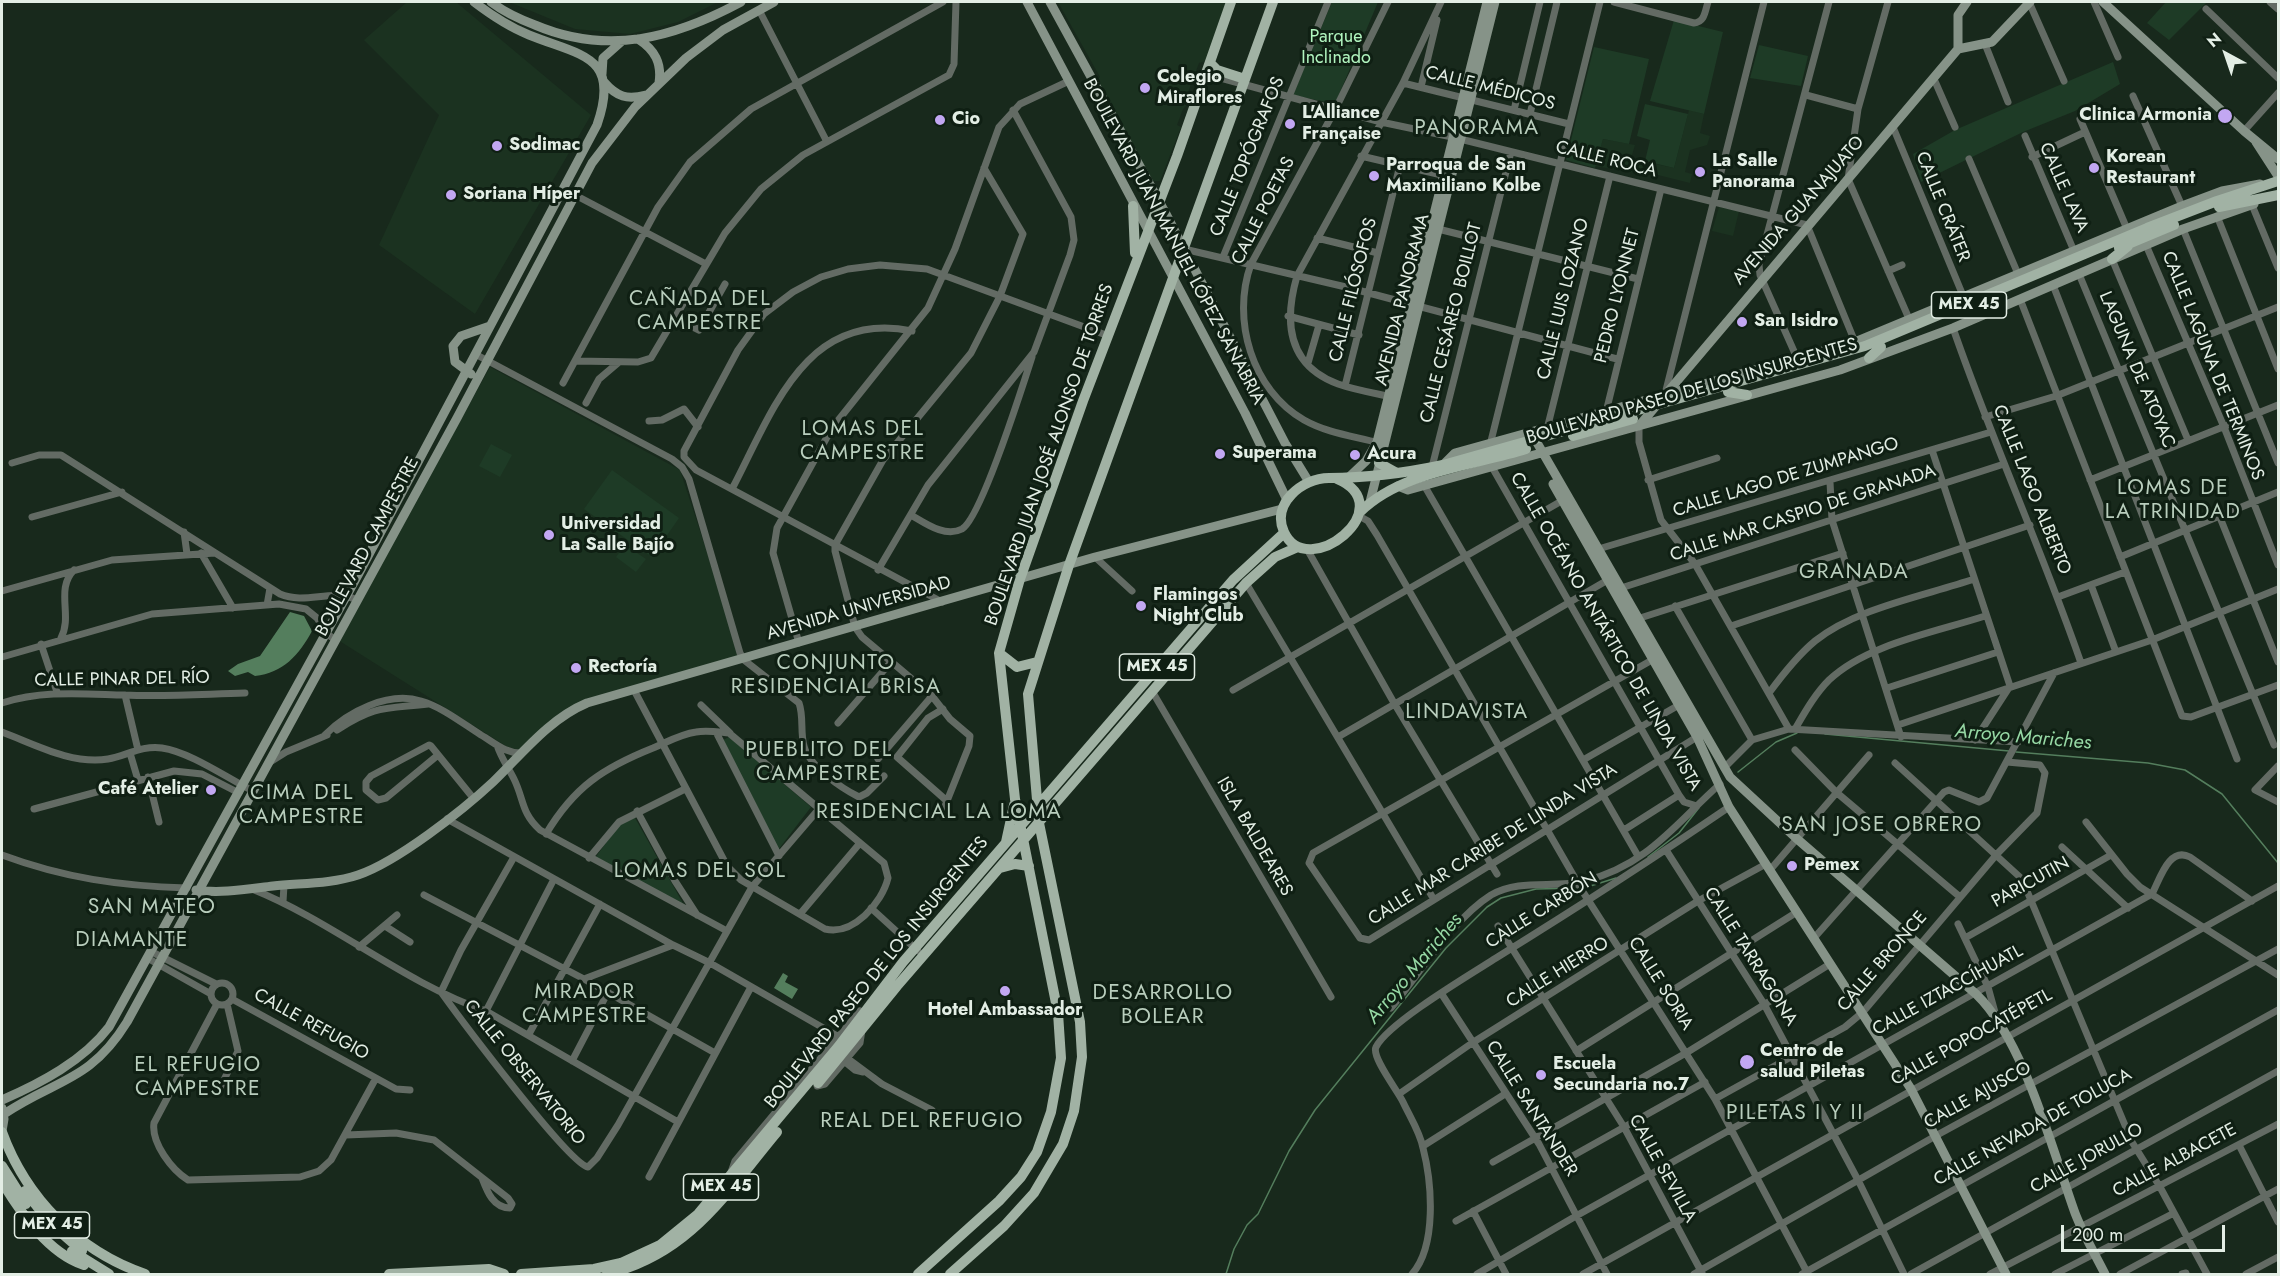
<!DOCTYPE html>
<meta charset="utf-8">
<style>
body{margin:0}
#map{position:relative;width:2280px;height:1276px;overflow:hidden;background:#18291c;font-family:Jost,sans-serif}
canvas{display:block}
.frame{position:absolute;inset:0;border:3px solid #e3eee5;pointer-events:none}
.north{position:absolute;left:2196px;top:24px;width:60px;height:60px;-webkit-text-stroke:4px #0f1f13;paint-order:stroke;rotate:320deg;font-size:16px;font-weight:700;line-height:24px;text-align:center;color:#e3eee5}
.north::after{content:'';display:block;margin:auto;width:21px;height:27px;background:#e3eee5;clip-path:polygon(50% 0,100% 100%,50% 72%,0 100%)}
.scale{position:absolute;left:2061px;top:1225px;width:164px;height:27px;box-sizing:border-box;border:3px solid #e3eee5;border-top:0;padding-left:8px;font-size:18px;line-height:21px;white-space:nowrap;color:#e3eee5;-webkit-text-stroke:4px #0f1f13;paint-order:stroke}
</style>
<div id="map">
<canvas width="2280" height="1276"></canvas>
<div class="frame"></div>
<div class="north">N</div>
<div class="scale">200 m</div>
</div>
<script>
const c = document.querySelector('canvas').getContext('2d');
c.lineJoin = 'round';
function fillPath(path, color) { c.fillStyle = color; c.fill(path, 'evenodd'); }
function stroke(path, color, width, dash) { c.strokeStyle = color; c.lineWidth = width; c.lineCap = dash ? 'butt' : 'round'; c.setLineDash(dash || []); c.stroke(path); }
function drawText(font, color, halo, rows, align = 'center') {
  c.font = font + ' Jost,sans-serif'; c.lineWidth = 6; c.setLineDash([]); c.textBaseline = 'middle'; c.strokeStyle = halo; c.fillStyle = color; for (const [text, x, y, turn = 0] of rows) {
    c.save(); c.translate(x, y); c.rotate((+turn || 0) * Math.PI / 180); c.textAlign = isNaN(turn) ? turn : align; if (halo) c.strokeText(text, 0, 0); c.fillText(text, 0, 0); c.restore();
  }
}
const built = new Path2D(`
 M407 2H456L591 115 475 314 379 245 439 115 364 40Z
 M509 2H718L678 22 630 34 575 29Z
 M1058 2H1226L1205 61 1199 63 1187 95 1191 101 1183 109 1177 125 1181 127 1160 181H1152L1096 80 1100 77Z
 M1689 110 1704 114 1700 133 1710 136 1707 145 1690 150 1685 172 1692 174 1690 183 1638 170 1637 173 1595 166 1603 139 1635 145 1632 155 1634 159 1674 168Z
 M1719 207 1739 211 1733 236 1712 231Z
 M490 367 680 470 742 659 591 699 517 753 338 640Z`);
const green = new Path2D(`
 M1332 2H1378L1335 104 1293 95Z
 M2166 2H2207L2169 40 2147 23Z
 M1674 20 1723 32 1704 114 1650 101Z
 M1759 45 1808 56 1801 86 1750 78Z
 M1594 47 1649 59 1629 144 1603 139 1595 168 1566 160Z
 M2113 62 2120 84 2075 111 2023 132 1921 182 1913 154 1955 130Z
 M1645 104 1688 114 1674 168 1645 161 1650 140 1637 136Z
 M491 444 512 455 500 477 479 466Z
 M612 470 679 518 652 557 584 509Z
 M625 545 646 559 636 572 616 557Z
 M729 737 811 807 778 850 723 740Z
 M634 816 685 907 595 858 619 825Z`);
const water = new Path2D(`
 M290 612 304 616 312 631C299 655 283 673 255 676L248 672 235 676 228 671 238 664 260 656Z
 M783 973 788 976 785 982 798 989 792 999 774 988Z`);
const stream = new Path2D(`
 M1825 734 2009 751
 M2016 752 2148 763 2185 770 2222 794 2278 863
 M1738 772 1776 742 1797 733
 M1648 857 1679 833 1698 809
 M1584 888 1616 878
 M1226 1274 1234 1249 1247 1225 1258 1214 1289 1151 1315 1110 1446 948 1487 907 1501 898 1536 889 1579 888`);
const street = new Path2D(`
 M1614 2 1694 23C1705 22 1705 11 1708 2
 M1888 2 1858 109 1848 179 1910 321
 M2029 2 2064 81
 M2094 2 2118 57
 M2270 2 2278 9
 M2206 9 2278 78
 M759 10 827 142
 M1985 44 2008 102
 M1206 74 1381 122 1452 137 1807 225 1855 342
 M1934 79 1955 127
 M1403 83 1569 124
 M1421 87 1437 20
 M1806 95 1858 109
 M2133 96 2182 206
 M1514 110 1540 2
 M1530 114 1557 2
 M2080 119 2127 229
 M1893 127 1964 298
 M2244 131 2278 93
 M2025 136 2074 251
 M1361 156 1446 176
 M2032 157 2085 132
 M1969 159 2018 274
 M575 195 706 264
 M2252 205 2278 268
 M2217 216 2278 369
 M1434 228 1638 279
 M2183 229 2278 463
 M1317 238 1378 253
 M2146 245 2224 427 2278 565
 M1184 249 1350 288 1617 359
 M1223 257 1328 2
 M2112 259 2188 440
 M1888 271 1902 265
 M2079 274 2274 745
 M2053 285 2237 759
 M2020 299 2182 716 2191 717 2278 685
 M1288 316 1359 335
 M675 318 699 330 725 284
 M1953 328C1992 441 2042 550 2081 663
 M475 354 672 459 682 467 689 479 740 653 744 660 799 703C804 717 800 732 804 746 809 766 841 788 859 797L867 793 884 776
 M1797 358 1760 275 1759 265 1829 2
 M575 361 638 362 651 358 725 233 761 189 803 155 949 75 954 64 956 2
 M1308 363 1319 325
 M563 383 658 207 690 162 751 109 943 2
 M1345 386 1400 165
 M1665 394 1764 2
 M1392 397C1374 393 1355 390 1338 384 1287 365 1284 321 1297 276L1403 83 1441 2
 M586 403 599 379 619 362
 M1606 412 1661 189
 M1985 417 2056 396 2278 307
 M649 421 662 420 684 409 698 427
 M1639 426V442L1661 520 1695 564 1789 729
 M1547 429 1610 176
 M1379 443C1353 436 1327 433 1304 420 1252 390 1231 320 1251 264L1335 110 1388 2
 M1490 445 1600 2
 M1932 450 2010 686
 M12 463 39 455H61L280 594C306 605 332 588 357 600
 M1432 467 1511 152
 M1492 467 1679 795 1684 802 1697 806
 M1648 480 1717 458
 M2090 480 2278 405
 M1830 482 1832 520 1901 737
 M1424 485 1638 856
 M732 489C772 413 805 309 912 331
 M911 515C925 523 945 538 962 529 981 518 1023 385 1032 357
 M2219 515 2278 662
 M1359 516 1368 521 1377 535 1583 892 1715 1099 1808 1274
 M32 517 122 492
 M184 532 187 554
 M1307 549 1394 703 1497 874
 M1595 550 1991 432
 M201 553 233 608
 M1095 557 1132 591
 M2120 557 2278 492
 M878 570 928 485 1034 352 1070 255 1074 240 1071 217 1013 110
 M1246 583 1433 898
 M2091 585 2116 652
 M1618 589 2004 464
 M2 591 112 560 215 553
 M2058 597 2125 572
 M942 602 696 470 684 457V451L738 350 764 314 793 292 821 277 848 269 880 265 927 269 1106 335
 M267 605 270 588
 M1675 606 1752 740
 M1637 619 1843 553
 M1731 626 2030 525
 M61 638C73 616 55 589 74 570
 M799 643 773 553 777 528 832 428 928 308 955 249 999 127 1020 104 1069 81
 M41 644 57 692
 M2 657 152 614 279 604 306 609 317 618 327 634 336 640
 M1652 660 1313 853 1309 863 1360 938 1369 940 1697 737
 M1887 688 1998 652
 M1233 690 1565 499
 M1152 691 1331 997
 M1769 693C1783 674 1797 656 1815 641 1856 608 1924 596 1974 579
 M125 695 138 750
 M2 703C43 690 82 694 125 695 164 697 205 694 245 693
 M701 705 730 733
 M943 709 928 718 897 757 947 801
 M838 723 891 662
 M1898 725 2152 640 2278 589
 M1795 729C1805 712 1815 694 1829 680 1867 644 1936 632 1985 616
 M337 730C376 705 384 709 428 704
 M2 732C34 744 72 765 108 759 126 756 142 745 162 748 190 752 227 778 253 791
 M716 732 779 856
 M325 735C347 712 388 691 421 701 442 707 462 723 481 735 495 743 506 754 522 753
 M1338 737 1606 581
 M1975 740 2010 686
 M497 745C501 758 508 767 514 779 524 799 521 813 540 830L727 931
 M1795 750 1836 792 1960 897
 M130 753 138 780
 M438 755 386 798 378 800 366 790V782L371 776 429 745 431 746 474 799
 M878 759 932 696
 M1583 760 1679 705
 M270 762 286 752 327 735
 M1895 763 2022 879 2132 1142 2160 1187 2207 1274
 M2278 766 2255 790 2278 802
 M1724 768 1752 740 1789 729 2018 742
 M148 777 159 822
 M34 809 174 771 202 774 239 793
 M637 811 675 881 697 915
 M943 811 969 746 970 736 950 719 932 696 862 637 855 627 835 551V545L883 460 971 353 1000 296 1023 234 984 168
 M447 819 673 945 710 963 839 1037
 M2086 822 2127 874 2140 887 2278 975
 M1624 830 1679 795
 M546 834C574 787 603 768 653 748 667 742 681 734 696 732 707 730 718 732 729 733L884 863 888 878C882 903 853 936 825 929L741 880 727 866 634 690
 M2062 847 2128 908
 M1666 850 1764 1004 1859 1182 1904 1274
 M2 855C64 878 120 886 187 888
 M514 857 461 950 441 992C459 1017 569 1164 588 1167L597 1158 618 1125 752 887 818 810
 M589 858 619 822 685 789
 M1770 870 1869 755
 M252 889C334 922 402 982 486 1011L678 1122
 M424 895 584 979 715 1053
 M283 902 284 885
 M871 908 918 951
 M800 914 860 843
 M1958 924 1988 987 1996 1016
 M385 926 410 942
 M1498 926 1624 1127 1702 1273
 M1814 938 1944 792 1949 790 1979 802 1987 798 2054 673
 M1965 938 2111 855
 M359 947 397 915
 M152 952 216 984
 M149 959 211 994
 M584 979 673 945
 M211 994a11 11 0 1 1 22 0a11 11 0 1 1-22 0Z
 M1441 993 1539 1144 1607 1274
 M232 999 396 1089 410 1090
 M217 1004 154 1123C151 1143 172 1170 188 1180L300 1177 319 1171 331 1160 376 1078
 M1391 1008C1420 973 1453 919 1491 895 1521 878 1554 889 1585 881 1648 865 1675 824 1720 784
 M486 1011 554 879
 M529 1034 600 904
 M1576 1051 1797 912
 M847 1058 882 1084 932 1110
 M572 1061 608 992
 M844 1061 855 1070 863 1072
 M817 1086 825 1084 860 1043 862 1030
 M219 1090 238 1051 227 1004
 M1399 1094 1472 1043 1698 901 1766 864
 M1715 1099 1845 1027 1863 1012 1997 854 2037 813 2045 773 2040 765 2007 762
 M346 1135 396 1133 434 1140 508 1198 512 1204 510 1208C493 1208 487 1191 482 1178
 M2239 1145 2278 1222
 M1423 1146 1505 1094
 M1493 1162 1686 1053 1830 964
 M730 1175 735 1161 860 1011
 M649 1177 751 987
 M1473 1211 1506 1274
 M1456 1221 1705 1082
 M1412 1274C1437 1246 1432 1183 1423 1148 1420 1132 1410 1117 1403 1102 1398 1091 1371 1057 1376 1047 1388 1023 1471 974 1496 958 1575 909 1653 859 1729 807
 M1477 1274 1576 1216 2152 894C2160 879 2169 846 2190 857L2252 901
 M1583 1274 2278 886
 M1694 1274 1939 1134 2278 949
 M1802 1274 2278 1010
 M1911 1274 2278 1071
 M1990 1274 2278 1124
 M2055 1274 2174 1213
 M2120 1274 2278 1189
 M2182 1274 2186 1273
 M2246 1274 2278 1257`);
const secondary = new Path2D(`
 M491 2C504 12 519 19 535 25 608 56 674 38 741 2
 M1027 2 1245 413 1287 500
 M1050 2 1166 214 1285 443 1309 482
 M2103 2 2244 131 2278 159
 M638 39C655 50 662 63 659 83
 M1958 49V15L1967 2
 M602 74 603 58 621 42
 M604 82C617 97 627 100 646 95
 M2256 142 2278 176
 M471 374 455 362 453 346 461 336 490 326
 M1639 426 1958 49 1992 42 2030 2
 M1532 434 1730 777 1796 838 1976 994C2024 1040 2052 1149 2075 1213 2083 1234 2095 1254 2105 1274
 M1443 465 1455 453 1855 342 2182 206 2222 191 2260 184
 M1348 478 1366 461 1377 442 1487 2
 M1553 484 1697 737 1729 807 1911 1089 2006 1274
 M1398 486 1408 490 1840 370 1953 328 2183 229 2254 204
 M1370 502 1495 2
 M196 890C220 894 248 889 273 886 301 883 331 884 358 875 397 862 463 810 493 782 522 754 549 719 587 703L1095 557 1282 509
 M2 1100C41 1083 83 1061 109 1027L358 575 597 125C621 55 581 56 529 35 509 27 491 15 474 2
 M2 1108 4 1119 2 1131
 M4 1114C56 1079 90 1082 127 1022L457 418 592 163 635 107 686 58 723 30 774 2`);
const primary = new Path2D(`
 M1210 63 1217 70 1245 79
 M1133 206 1135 253
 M2219 207 2278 195
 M2119 248 2174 225
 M2112 259 2128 246
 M1869 358 1881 347
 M1728 392 1747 395
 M1573 436 1633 419
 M1379 463 1397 473
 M1337 479C1403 507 1307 583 1284 532 1271 504 1302 478 1329 478 1367 478 1405 473 1443 465L1865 346 2147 228 2217 201 2278 181
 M1360 512C1402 471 1472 466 1526 449
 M999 653 1017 667 1037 662
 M1006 842 1014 805
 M1000 868 1015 864 1029 866
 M818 1083 897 986 1246 583 1275 557 1298 547
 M2 1132C26 1198 78 1251 145 1274
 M2 1166 26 1204
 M2 1182C21 1213 48 1253 84 1265
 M25 1191 50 1223 82 1251
 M72 1251 109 1274
 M389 1274 489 1269 504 1274
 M521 1274 594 1269 621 1263 660 1245 698 1214 838 1047 903 962 1233 580 1284 533
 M607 1274C690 1254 726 1193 777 1132
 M918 1274 999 1201 1021 1177 1037 1152 1051 1112 1061 1058 1058 1013 1015 799 999 653 1020 579 1083 401 1177 156 1231 2
 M950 1274 1004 1226 1034 1193 1063 1144 1074 1111 1082 1057 1080 1022 1039 823 1028 694 1069 565 1273 2`);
const markers = [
 [1145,88,6,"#c2a7f2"],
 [2225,116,8,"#c2a7f2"],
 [940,120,6,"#c2a7f2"],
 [1290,124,6,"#c2a7f2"],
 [497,146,6,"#c2a7f2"],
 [2094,168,6,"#c2a7f2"],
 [1700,172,6,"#c2a7f2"],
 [1374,176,6,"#c2a7f2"],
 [451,195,6,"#c2a7f2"],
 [1742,322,6,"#c2a7f2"],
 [1220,454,6,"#c2a7f2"],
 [1355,455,6,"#c2a7f2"],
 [549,535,6,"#c2a7f2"],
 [1141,606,6,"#c2a7f2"],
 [576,668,6,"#c2a7f2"],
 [211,790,6,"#c2a7f2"],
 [1792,866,6,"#c2a7f2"],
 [1005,991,6,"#c2a7f2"],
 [1747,1062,8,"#c2a7f2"],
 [1541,1075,6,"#c2a7f2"]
];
const shields = [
 [1969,305,75],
 [1157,667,75],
 [721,1187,75],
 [52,1225,75]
];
const shieldNames = [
 ["MEX 45",1969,305],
 ["MEX 45",1157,667],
 ["MEX 45",721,1187],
 ["MEX 45",52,1225]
];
const parkNames = [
 ["Parque",1336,38],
 ["Inclinado",1336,59]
];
const poiNames = [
 ["Colegio",1157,78],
 ["Miraflores",1157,99],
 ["L'Alliance",1302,114],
 ["Française",1302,135],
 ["Clinica Armonia",2212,116,"right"],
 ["Cio",952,120],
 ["Sodimac",509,146],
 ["Korean",2106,158],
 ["Restaurant",2106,179],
 ["La Salle",1712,162],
 ["Panorama",1712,183],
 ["Parroqua de San",1386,166],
 ["Maximiliano Kolbe",1386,187],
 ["Soriana Híper",463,195],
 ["San Isidro",1754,322],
 ["Superama",1232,454],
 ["Acura",1367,455],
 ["Universidad",561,525],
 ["La Salle Bajío",561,546],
 ["Flamingos",1153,596],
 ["Night Club",1153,617],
 ["Rectoría",588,668],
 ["Café Atelier",199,790,"right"],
 ["Pemex",1804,866],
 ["Hotel Ambassador",1005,1011,"center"],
 ["Centro de",1760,1052],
 ["salud Piletas",1760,1073],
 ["Escuela",1553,1065],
 ["Secundaria no.7",1553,1086]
];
const streetNames = [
 ["CALLE MÉDICOS",1490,89,14],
 ["CALLE TOPÓGRAFOS",1248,157,-68],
 ["CALLE ROCA",1606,160,14],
 ["CALLE LAVA",2063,188,66],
 ["CALLE CRÁTER",1942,207,68],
 ["CALLE POETAS",1264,211,-63],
 ["AVENIDA GUANAJUATO",1799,211,-49],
 ["BOULEVARD JUAN MANUEL LÓPEZ SANABRIA",1173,242,62],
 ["CALLE FILÓSOFOS",1354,290,-76],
 ["PEDRO LYONNET",1618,296,-76],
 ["CALLE LUIS LOZANO",1564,299,-76],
 ["AVENIDA PANORAMA",1403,300,-76],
 ["CALLE CESÁREO BOILLOT",1452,323,-76],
 ["CALLE LAGUNA DE TERMINOS",2212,366,68],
 ["LAGUNA DE ATOYAC",2136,370,67],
 ["BOULEVARD PASEO DE LOS INSURGENTES",1692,392,-16],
 ["BOULEVARD JUAN JOSÉ ALONSO DE TORRES",1050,455,-71],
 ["CALLE LAGO DE ZUMPANGO",1786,478,-17],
 ["CALLE LAGO ALBERTO",2031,490,68],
 ["CALLE MAR CASPIO DE GRANADA",1803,514,-18],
 ["BOULEVARD CAMPESTRE",368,547,-62],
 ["AVENIDA UNIVERSIDAD",859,609,-16],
 ["CALLE OCÉANO ANTÁRTICO DE LINDA VISTA",1605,632,60],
 ["CALLE PINAR DEL RÍO",122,680,-1],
 ["ISLA BALDEARES",1254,837,60],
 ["CALLE MAR CARIBE DE LINDA VISTA",1493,845,-32],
 ["PARICUTIN",2031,883,-29],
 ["CALLE CARBÓN",1542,911,-32],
 ["CALLE TARRAGONA",1750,957,58],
 ["CALLE BRONCE",1883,962,-49],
 ["BOULEVARD PASEO DE LOS INSURGENTES",877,973,-51],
 ["CALLE HIERRO",1558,973,-32],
 ["CALLE SORIA",1660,984,58],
 ["CALLE IZTACCÍHUATL",1948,991,-29],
 ["CALLE REFUGIO",311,1025,29],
 ["CALLE POPOCATÉPETL",1972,1038,-29],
 ["CALLE OBSERVATORIO",524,1073,51],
 ["CALLE AJUSCO",1978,1096,-29],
 ["CALLE SANTANDER",1531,1109,58],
 ["CALLE NEVADA DE TOLUCA",2033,1128,-29],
 ["CALLE JORULLO",2087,1159,-29],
 ["CALLE ALBACETE",2175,1161,-28],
 ["CALLE SEVILLA",1662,1169,61]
];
const waterNames = [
 ["Arroyo Mariches",2023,738,5],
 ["Arroyo Mariches",1415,969,-50]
];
const quarterNames = [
 ["PANORAMA",1477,129],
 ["CAÑADA DEL",700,300],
 ["CAMPESTRE",700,324],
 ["LOMAS DEL",863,430],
 ["CAMPESTRE",863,454],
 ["LOMAS DE",2173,489],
 ["LA TRINIDAD",2173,513],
 ["GRANADA",1854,573],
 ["CONJUNTO",836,664],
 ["RESIDENCIAL BRISA",836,688],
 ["LINDAVISTA",1467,713],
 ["PUEBLITO DEL",819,751],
 ["CAMPESTRE",819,775],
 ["CIMA DEL",302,794],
 ["CAMPESTRE",302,818],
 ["RESIDENCIAL LA LOMA",939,813],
 ["SAN JOSE OBRERO",1882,826],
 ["LOMAS DEL SOL",700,872],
 ["SAN MATEO",152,908],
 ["DIAMANTE",132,941],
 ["MIRADOR",585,993],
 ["CAMPESTRE",585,1017],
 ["DESARROLLO",1163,994],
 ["BOLEAR",1163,1018],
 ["EL REFUGIO",198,1066],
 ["CAMPESTRE",198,1090],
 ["PILETAS I Y II",1795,1114],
 ["REAL DEL REFUGIO",922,1122]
];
fillPath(built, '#1b3220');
fillPath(green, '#1e3b26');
fillPath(water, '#547e5d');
stroke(stream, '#547e5d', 1.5);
stroke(street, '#636b64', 7);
stroke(secondary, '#869388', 9);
stroke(primary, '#a1b2a4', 10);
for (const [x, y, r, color] of markers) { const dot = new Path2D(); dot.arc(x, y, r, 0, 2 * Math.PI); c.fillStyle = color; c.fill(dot); stroke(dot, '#0f1f13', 2); }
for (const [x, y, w] of shields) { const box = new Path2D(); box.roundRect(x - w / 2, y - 13, w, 26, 4.5); c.fillStyle = '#0f1f13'; c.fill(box); stroke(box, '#e3eee5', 1.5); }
drawText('bold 16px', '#e3eee5', null, shieldNames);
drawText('18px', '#b1f5bf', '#0f1f13', parkNames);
drawText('bold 18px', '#e3eee5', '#0f1f13', poiNames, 'left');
drawText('18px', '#e3eee5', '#0f1f13', streetNames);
drawText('italic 20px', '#96d8a4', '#0f1f13', waterNames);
c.letterSpacing = '1.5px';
drawText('21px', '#b9cebd', '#0f1f13', quarterNames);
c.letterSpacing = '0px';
</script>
